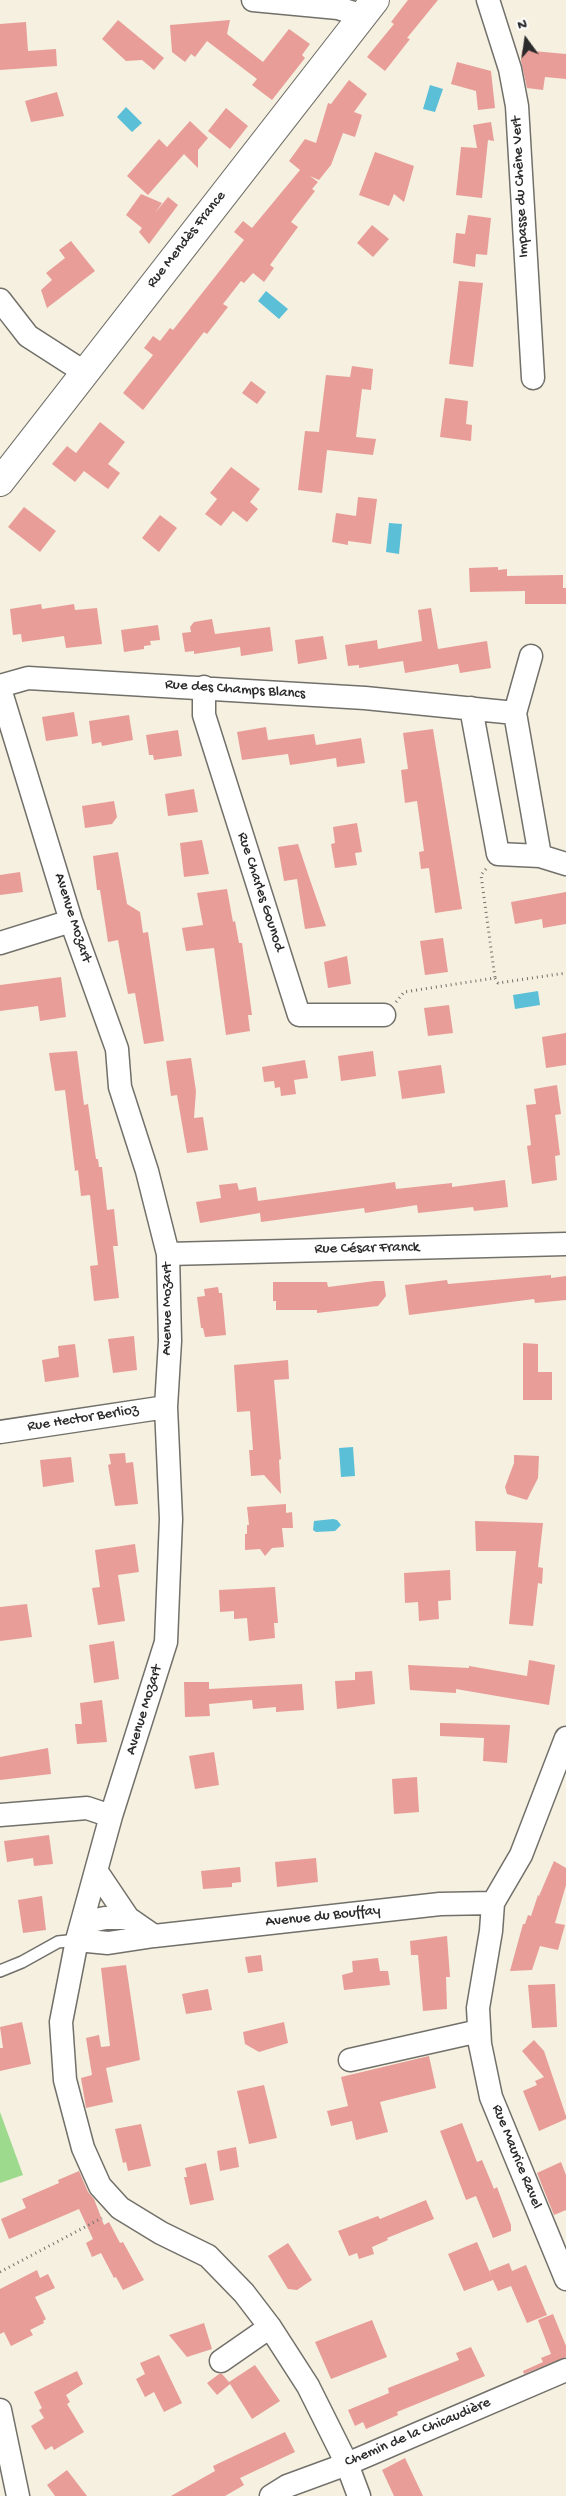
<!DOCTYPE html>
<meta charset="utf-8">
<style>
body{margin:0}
#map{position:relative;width:566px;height:2496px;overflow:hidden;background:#f5f0df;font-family:"Gochi Hand",sans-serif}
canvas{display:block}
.north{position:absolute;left:501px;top:15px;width:50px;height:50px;-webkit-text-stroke:4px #fff;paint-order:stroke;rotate:346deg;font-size:14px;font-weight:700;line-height:20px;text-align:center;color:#2b2b2b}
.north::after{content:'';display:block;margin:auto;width:18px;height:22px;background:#2b2b2b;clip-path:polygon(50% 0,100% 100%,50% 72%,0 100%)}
</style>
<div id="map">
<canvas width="566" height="2496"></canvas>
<div class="north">N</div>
</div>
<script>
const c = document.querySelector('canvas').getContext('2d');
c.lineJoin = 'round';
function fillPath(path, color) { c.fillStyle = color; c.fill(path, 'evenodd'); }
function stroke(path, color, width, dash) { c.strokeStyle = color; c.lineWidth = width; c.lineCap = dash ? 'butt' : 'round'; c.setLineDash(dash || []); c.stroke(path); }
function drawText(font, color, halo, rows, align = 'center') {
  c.font = font + ' "Gochi Hand",sans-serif'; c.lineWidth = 4; c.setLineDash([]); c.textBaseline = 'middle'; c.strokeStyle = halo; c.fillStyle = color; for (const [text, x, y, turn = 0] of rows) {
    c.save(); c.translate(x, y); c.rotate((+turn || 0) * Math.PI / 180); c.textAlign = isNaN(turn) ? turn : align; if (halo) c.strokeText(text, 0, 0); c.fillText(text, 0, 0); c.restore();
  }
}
const green = new Path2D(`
 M0 2112 23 2175 0 2183Z`);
const water = new Path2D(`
 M430 85 443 89 435 112 423 109Z
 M126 107 142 123 132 132 117 117Z
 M266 291 288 309 279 319 258 301Z
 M389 523 402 524 399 554 386 552Z
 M538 991 540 1005 515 1009 513 995Z
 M353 1447 355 1476 341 1477 339 1448Z
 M333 1519 337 1520 341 1525 335 1531 316 1532 313 1530 314 1521Z`);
const building = new Path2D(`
 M408 0H438L407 38 410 39 385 71 367 57 394 24 391 22Z
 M118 20 164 58 154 70 142 60 126 61 102 39Z
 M230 20 227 34 263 62 289 29 310 44 302 55 305 58 272 100 252 85 257 79 207 41 195 57 191 54 185 62 172 52 170 25Z
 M26 22 28 51 56 49 57 66 0 70V24Z
 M522 50 566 54V79L545 77 543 90 527 88 521 61Z
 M457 62 491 71 495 108 478 110 476 91 451 84Z
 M349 80 367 94 354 112 362 115 355 137 343 133 331 165 319 180 310 176 318 182 312 189 315 191 291 222 298 227 270 265 274 268 264 282 253 273 244 283 241 281 223 304 228 307 207 334 204 332 143 410 123 393 153 355 144 348 153 336 160 341 170 328 173 330 244 240 234 232 243 221 252 228 300 170 289 161 305 139 316 143 328 103 331 104Z
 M57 92 64 116 31 122 25 101Z
 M226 108 248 126 230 149 208 131Z
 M190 121 208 138 198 150V168L184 154 148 195 127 176 159 139 167 147Z
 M491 122 494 141 488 140 482 198 456 195 461 147 477 148 473 125Z
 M375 152 414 166 404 202 394 194 389 206 359 195Z
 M141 194 162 203 155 213 168 197 178 205 149 244 139 232 142 228 126 215Z
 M468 215 491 218 487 255 476 254 475 267 453 263 456 233 465 234Z
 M372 225 389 239 373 257 357 243Z
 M71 241 95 271 47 308 41 290 52 280 46 273 65 258 59 250Z
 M459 281 483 283 473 367 449 364Z
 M352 366 373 369 371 390 362 389 356 437 376 439 373 455 327 450 322 493 298 490 305 431 319 432 326 375 350 377Z
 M251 381 266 392 257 404 242 393Z
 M445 398 468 401 466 424 472 425 471 441 440 437Z
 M100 422 125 442 108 464 120 473 108 489 84 471 75 482 52 464 67 446 76 453Z
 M231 467 260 489 250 502 258 509 247 522 233 511 221 526 205 514 217 499 210 493Z
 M358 497 377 499 371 544 348 541V545L332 542 336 513 356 516Z
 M24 507 56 531 40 552 8 527Z
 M160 515 177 528 159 552 142 538Z
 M498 567V570L507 569V576L563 575V588H566V604H525V591L470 592 469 568Z
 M41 604 42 609 74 604 75 610 97 608 102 644 66 648 64 636 22 642 21 634 13 635 10 609Z
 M431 608 438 649 487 641 491 668 460 673 458 664 405 673 403 661 359 668V665L348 666 345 645 377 640 378 649 422 641 418 610Z
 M212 619 215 634 270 627 273 651 241 656 240 647 194 654V651L185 652 182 633 191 632 190 627 194 622Z
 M158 625 160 640 150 641 151 645 144 646V649L124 652 121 630Z
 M323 636 327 659 298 664 295 640Z
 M74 712 78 736 46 741 42 717Z
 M129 715 133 740 102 746 101 742 92 744 89 721Z
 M266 727 268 740 314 734 316 745 361 738 365 763 337 767 336 758 290 765 288 754 242 760 237 732Z
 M433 729 462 909 435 913 429 868 421 869 419 852 424 851 417 801 405 803 401 770 408 769 403 733Z
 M178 730 182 756 154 760 153 755H149L146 735Z
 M194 789 198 812 168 816 165 794Z
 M114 801 117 817 112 824 85 828 82 806Z
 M357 823 362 852 355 853 357 865 335 868 331 844 335 843 333 827Z
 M202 840 209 874 184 877 180 843Z
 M298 844 309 877 326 926 305 929 297 879 284 881 278 847Z
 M118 852 127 904 140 912 143 933 148 932 164 1041 144 1044 135 993 128 994 118 940 108 942 100 890H97L93 856Z
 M20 872 23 892 0 895V875Z
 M227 889 233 922 235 921 239 943H242L252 1015H248L250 1031 226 1035 214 948 186 951 182 928 203 925 197 893Z
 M566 892V924L543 928 542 919 515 924 511 902Z
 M443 938 448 972 425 975 420 941Z
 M347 956 351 984 328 988 324 962Z
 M61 977 66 1017 40 1021 38 1006 0 1011V985Z
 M449 1005 453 1033 428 1036 424 1008Z
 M566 1033V1065L546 1068 542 1037Z
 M77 1051 84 1105 88 1104 96 1159H98L99 1167H102L107 1210 114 1209 118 1246H113L119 1298 94 1301 90 1266 98 1265 90 1195 81 1196 78 1170 75 1171 65 1090 55 1091 49 1053Z
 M373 1051 376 1076 341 1081 338 1056Z
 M191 1058 196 1091 194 1118 203 1117 208 1150 187 1153 177 1095 171 1096 166 1061Z
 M305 1060 308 1078 294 1080 296 1094 281 1096 280 1087 275 1088 274 1081 264 1082 262 1067Z
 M441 1065 445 1093 402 1099 398 1071Z
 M557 1085 561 1114 555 1115 560 1155 555 1156 557 1180 532 1184 527 1146 531 1145 526 1105 536 1104 534 1089Z
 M505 1180 508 1207 474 1211 473 1207 418 1213 417 1205 365 1213 364 1208 261 1222 260 1213 200 1223 196 1202 221 1198 219 1185 237 1183 239 1190 256 1187 258 1201 395 1182 396 1189 452 1183V1187Z
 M551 1275V1278L566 1276V1300L535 1303 534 1299 409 1315 405 1285 447 1280 448 1284Z
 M375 1281H384L386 1296 378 1306 317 1313V1310H276V1301H273V1282H327L328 1287Z
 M218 1287 219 1293H222L226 1335 205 1337 203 1328H201L197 1297 205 1296 204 1289Z
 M134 1336 137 1370 113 1373 108 1339Z
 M523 1343 538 1344V1372H552V1400H523Z
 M75 1344 79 1377 45 1382 42 1360 59 1357 58 1346Z
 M288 1360 289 1379 274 1380 281 1459 279 1460 281 1494 264 1475 251 1476 249 1450H253L250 1411 237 1412 234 1365Z
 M125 1453 126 1463 133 1462 138 1504 115 1506 108 1465 111 1464 109 1454Z
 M514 1455 539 1456 538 1478 527 1500 507 1494 505 1487 514 1463Z
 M71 1457 74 1482 43 1487 40 1460Z
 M286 1504V1513L292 1512 293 1528H282L284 1547 272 1548 265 1556 260 1549 245 1550V1534H247V1525H249L247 1507Z
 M475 1521 543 1523 538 1567 543 1568 542 1584 538 1583 533 1626 509 1624 516 1551H476Z
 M135 1544 139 1572 118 1575 125 1621 98 1625 92 1588 100 1587 95 1550Z
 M450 1570 451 1600 438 1601 439 1619 419 1621 418 1602 405 1603 404 1573Z
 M275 1587 278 1623H274L275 1638 249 1641 247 1618 234 1619V1611L220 1612 219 1590Z
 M27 1604 32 1637 0 1641V1607Z
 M114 1641 119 1679 94 1683 89 1645Z
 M529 1660 555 1665 549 1705 456 1689V1693L410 1690 408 1665 469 1668V1666L527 1676Z
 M372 1671 375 1704 337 1709 335 1681 355 1680V1672Z
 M184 1682H209V1689L302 1684 304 1710 276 1712V1707L253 1709 252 1700 209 1704 210 1716 185 1717Z
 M102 1700 107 1742 77 1744 75 1724H82L80 1703Z
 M440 1723 510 1725 507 1763 483 1761 484 1738 440 1736Z
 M48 1748 51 1774 0 1780V1757Z
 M214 1752 219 1785 195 1789 189 1756Z
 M417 1777 419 1812 394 1814 392 1779Z
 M49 1835 53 1864 34 1866 33 1858 7 1862 4 1841Z
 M316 1858 318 1882 277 1887 275 1862Z
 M554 1861 566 1868V1885L555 1923 565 1925 558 1950 540 1946 532 1970 510 1971 523 1924H525L528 1915 531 1916 538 1895 539 1896Z
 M240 1867 241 1882 232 1883V1887L203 1889 201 1871Z
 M42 1896 46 1930 23 1933 18 1900Z
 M447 1936 450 1977H446L447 2009 423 2011 418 1955H411L410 1941Z
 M261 1955 263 1971 248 1973 245 1957Z
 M378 1958 380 1971H388L390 1985 344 1990 342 1975 353 1972 352 1961Z
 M126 1965 140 2060 106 2068 113 2102 86 2108 81 2078 92 2075 86 2038 99 2035 101 2047 110 2046 101 1968Z
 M555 1984 557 2027 532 2028 528 1985Z
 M208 1989 212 2010 186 2014 182 1994Z
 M22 2022 31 2064 0 2071V2048H3L0 2027Z
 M284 2022 288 2043 259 2052 245 2044 243 2032Z
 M534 2040 544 2051 566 2116V2119L539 2131 523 2091 537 2085 535 2081 544 2077 522 2051Z
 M429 2056 436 2088 380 2102 388 2132 356 2140 352 2121 331 2126 327 2111 348 2106 341 2077Z
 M264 2085 277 2138 249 2144 237 2091Z
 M462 2123 477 2162 482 2160 494 2189 497 2187 511 2225V2231L493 2238 476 2196 466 2200 440 2131Z
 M141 2124 151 2166 128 2171 126 2162 123 2163 115 2129Z
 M236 2147 239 2167 220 2171 217 2151Z
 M561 2162 566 2175V2210L554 2215 537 2173Z
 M206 2163 214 2200 190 2205 184 2177H187L185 2168Z
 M79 2171 88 2192 94 2199 104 2225 109 2222 120 2243 123 2242 144 2280 123 2290 116 2277 114 2278 101 2253 92 2257 86 2243 93 2239 79 2209 9 2239 1 2219 26 2208 22 2199 59 2183 58 2180Z
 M426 2200 434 2219 387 2238 388 2240 372 2247 374 2254 359 2259 357 2253 349 2256 338 2231 378 2216 380 2219Z
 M477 2242 493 2280 464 2291 448 2254Z
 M288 2243 312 2280 297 2290 288 2289 268 2256Z
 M509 2263 512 2271 526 2265 547 2315 527 2323 511 2286 498 2291 489 2271Z
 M37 2270 40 2278 48 2274 55 2288 35 2297 46 2319 43 2321 44 2323 30 2330 33 2335 11 2346 4 2332 0 2334V2289Z
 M553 2314 566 2346V2357L524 2374 523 2371 543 2362 541 2358 551 2354 538 2320Z
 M372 2320 387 2357 331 2379 315 2342Z
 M204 2323 212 2349 187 2357 169 2335Z
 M471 2347 485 2376 397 2412 398 2415 366 2429 363 2422 355 2426 348 2410 389 2393 388 2388 459 2360 456 2353Z
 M159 2355 182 2403 164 2412 154 2392 145 2397 136 2379 145 2374 140 2363Z
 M255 2365 280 2401 252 2419 230 2384 217 2395 207 2383 219 2374H222L229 2382Z
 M77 2371 83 2384 66 2395 70 2402 67 2404 84 2432 54 2450 52 2446 45 2450 31 2426 44 2418 39 2410 42 2408 34 2392Z
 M285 2432 295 2452 240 2478 244 2485 225 2496H171L215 2471 213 2466Z
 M405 2458 423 2496H394L382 2470Z
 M67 2470 87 2496H55L47 2485Z`);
const path = new Path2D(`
 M486 869 481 875 495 978
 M396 1002 404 992 495 978 498 983 566 973
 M0 2272 102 2218`);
const service = new Path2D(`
 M0 1971 22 1962 58 1942 77 1940`);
const minor = new Path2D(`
 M253 0 338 8 363 16
 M488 0 510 69 517 106 533 378
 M0 300 28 336 84 372
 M0 686 28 678 365 698 515 713 540 856
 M204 687V715L299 1015H384
 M0 689 71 921 117 1049 120 1087 147 1171 168 1254 170 1341 166 1407 171 1519 166 1642 111 1816 77 1940 61 2022 65 2080 83 2148 100 2186 120 2208 161 2233 208 2256 244 2293 270 2327 308 2386 347 2464 359 2496
 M471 708 498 854 540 856 566 864
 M515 713 531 656
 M0 943 71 921
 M168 1254 566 1244
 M0 1432 166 1407
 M566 1738 521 1855 493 1903 491 1931 478 2008 480 2044 491 2097 566 2279
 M0 1815 87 1808 111 1816
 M97 1872 128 1918
 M154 1936 440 1904 493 1903
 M77 1940 108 1943 154 1936 128 1918H105L82 1923
 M350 2060 479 2031
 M221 2361 270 2327
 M0 2410 18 2496
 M271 2496 287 2486 347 2464 566 2370`);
const tertiary = new Path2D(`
 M0 482 375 0`);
const streetNames = [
 ["Impasse du Chêne Vert",521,187,-93],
 ["Rue Mendès France",187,240,-52],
 ["Rue des Champs Blancs",235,690,4],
 ["Rue Charles Gounod",260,892,72],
 ["Avenue Mozart",72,918,72],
 ["Rue César Franck",367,1249,-1],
 ["Avenue Mozart",168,1309,-90],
 ["Rue Hector Berlioz",83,1419,-9],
 ["Avenue Mozart",145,1710,-73],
 ["Avenue du Bouffay",323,1917,-6],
 ["Rue Maurice Ravel",516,2157,68],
 ["Chemin de la Chicaudière",418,2433,-23]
];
fillPath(green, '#9eda8e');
fillPath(water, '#5abfd7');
fillPath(building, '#e89d98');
stroke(service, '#72706a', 14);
stroke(minor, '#72706a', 25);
stroke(tertiary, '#72706a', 30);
stroke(path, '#72706a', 3, [1, 4]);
stroke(service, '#fff', 11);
stroke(minor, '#fff', 22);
stroke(tertiary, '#fff', 28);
drawText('15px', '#2b2b2b', '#fff', streetNames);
</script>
